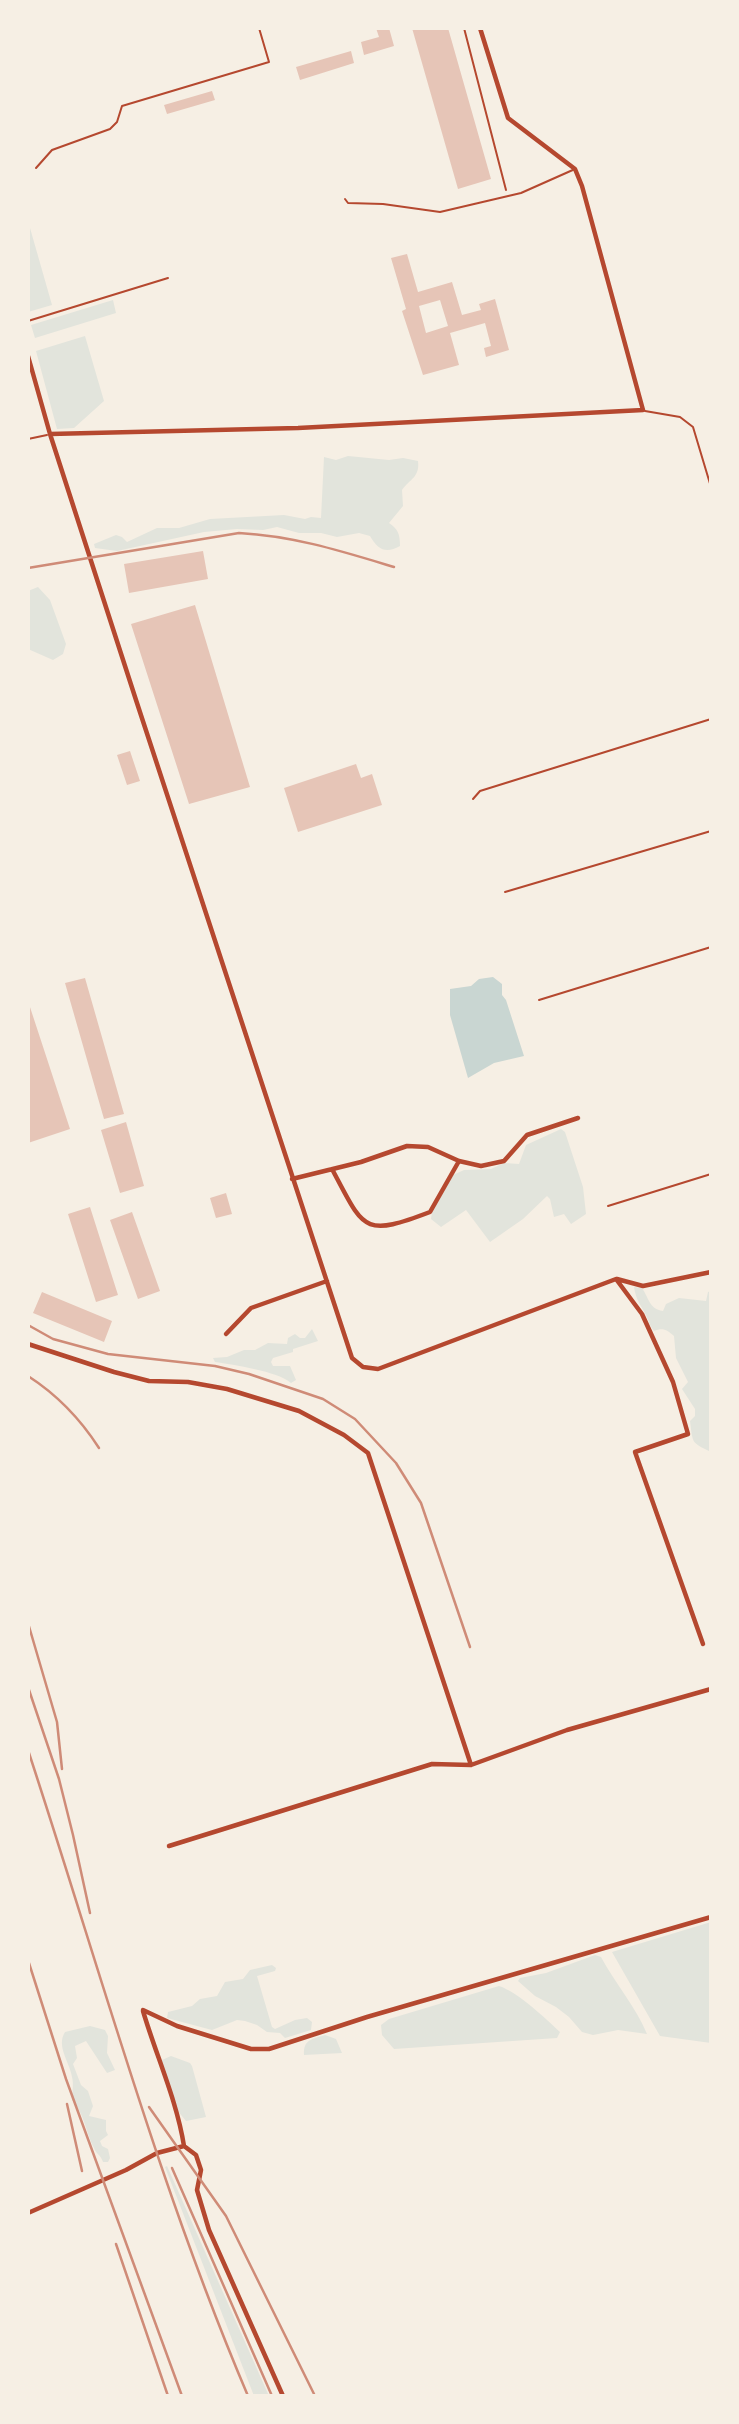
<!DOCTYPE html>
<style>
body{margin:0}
#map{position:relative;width:739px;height:2424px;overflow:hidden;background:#f6efe4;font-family:"Golos Text",sans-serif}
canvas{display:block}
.frame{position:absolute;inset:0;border:30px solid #f6efe4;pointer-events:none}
</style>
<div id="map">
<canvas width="739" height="2424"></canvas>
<div class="frame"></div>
</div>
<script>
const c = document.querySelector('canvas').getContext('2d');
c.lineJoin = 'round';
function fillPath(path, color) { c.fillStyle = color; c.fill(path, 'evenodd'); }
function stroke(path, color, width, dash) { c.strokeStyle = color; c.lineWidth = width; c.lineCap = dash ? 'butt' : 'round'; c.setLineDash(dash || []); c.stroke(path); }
const green = new Path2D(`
 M28 221 52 305 28 312Z
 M113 300 116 313 35 338 31 325Z
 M85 336 104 401 74 428 57 429 36 351Z
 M348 456 389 460 403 458 418 461C420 477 410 479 402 490L403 506 389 523C398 529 400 534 400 546 386 554 378 550 370 536L359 533 337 537 321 533H299L277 527 263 530 237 529 204 532 117 551 95 548 94 544 116 535 122 537 127 542 157 528H179L210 519 284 515 305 519 311 517 321 518 324 457 336 460Z
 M38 587 50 600 66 644 63 654 53 660 28 649V591Z
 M561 1129 565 1132 583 1187 586 1214 571 1224 564 1214 554 1217 550 1199 547 1196 523 1219 490 1242 466 1210 441 1227 431 1219 432 1212 453 1175 464 1170 491 1169 504 1163 519 1164 526 1145Z
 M634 1287 642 1288C649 1298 649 1309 663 1311L666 1304 679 1298 706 1301 708 1292 711 1291V1452C691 1442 693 1444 690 1421L695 1416V1409L682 1389 688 1382 676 1358 674 1336C667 1330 663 1327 654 1331 649 1325 649 1321 646 1315 640 1304 636 1300 634 1287Z
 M312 1329 318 1341 293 1349V1352L273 1358 271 1362 273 1366H290L296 1380 291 1383C277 1371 234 1365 215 1362L213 1358 227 1357 244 1350H255L268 1343 287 1344 288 1338 295 1334 300 1338H305Z
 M711 1922V2043L660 2036 612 1952Z
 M595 1955 601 1957C615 1983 636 2007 647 2034L618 2030 593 2035 582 2032 569 2017 556 2007 535 1996 518 1981 520 1978 546 1973Z
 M272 1965 276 1968 275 1971 257 1976 272 2027 275 2029 295 2020 307 2018 312 2022 311 2030 285 2038 280 2033 267 2032 257 2025 245 2021 237 2020 212 2030 167 2018 168 2012 192 2006 200 1999 217 1996 225 1982 243 1979 250 1970Z
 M499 1986C518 1992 545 2018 560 2032L557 2038 394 2049 382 2035 381 2025 389 2019Z
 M90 2026 105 2030 108 2036 107 2053 115 2070 107 2073 86 2041 75 2046 77 2058 73 2064 81 2085 88 2091 93 2106 89 2116 106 2120V2131L108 2135 100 2141 102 2146 108 2149 110 2158 108 2162H103C101 2155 96 2154 94 2148 85 2130 85 2115 72 2100 72 2093 74 2084 72 2077 69 2061 56 2046 65 2032Z
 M325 2035 336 2039 342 2053 304 2055C303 2039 313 2039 325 2035Z
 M171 2056 190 2063 192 2066 206 2117 186 2121 177 2110 162 2064V2060Z
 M167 2166 269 2396H254L165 2167Z`);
const water = new Path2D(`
 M493 977 502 984V995L506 1000 524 1056 494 1063 468 1078 450 1015V989L471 986 479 979Z`);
const building = new Path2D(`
 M376 28H389L394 46 364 55 361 42 379 37Z
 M412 28H448L491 179 458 189Z
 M351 51 354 63 300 80 296 67Z
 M212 91 215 100 167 114 164 105Z
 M407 254 418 292 452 282 462 315 481 310 479 304 495 299 509 350 486 357 484 348 491 346 485 323 450 333 459 365 423 375 402 311 406 309 391 258ZM440 300 448 326 426 333 419 306Z
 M203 551 208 579 129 593 124 564Z
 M195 605 250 787 189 804 131 624Z
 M130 751 140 781 127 785 117 755Z
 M356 764 361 778 372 774 382 805 298 832 284 788Z
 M85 978 124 1114 104 1119 65 983Z
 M28 1001 70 1129 28 1143Z
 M126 1122 144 1186 120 1193 101 1130Z
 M226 1193 232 1214 216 1218 210 1198Z
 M90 1207 118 1295 96 1302 68 1214Z
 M132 1212 160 1291 138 1299 110 1220Z
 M42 1292 112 1321 104 1342 33 1313Z`);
const path = new Path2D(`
 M464 28 506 190`);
const service = new Path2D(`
 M36 168 52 150 110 129 117 122 122 106 269 62 259 28
 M345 199 348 203 383 204 440 212 521 193 575 169
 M28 321 168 278
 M645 411 680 417 693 427 711 487
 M28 439 47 435
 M473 799 480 791 711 719
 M505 892 711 831
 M539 1000 711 947
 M608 1206 711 1174`);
const minor = new Path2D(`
 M28 356 50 434 136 700 352 1358 363 1367 378 1369 616 1279 642 1314 673 1382 688 1434 635 1452 703 1644
 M50 434 298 428 643 410 582 186 575 169 508 118 480 28
 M332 1169C364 1229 362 1238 430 1212L459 1161
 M292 1179 361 1162 407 1146 428 1147 459 1161 481 1166 504 1161 527 1135 578 1118
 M617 1279 643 1286 711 1272
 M226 1334 251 1308 327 1281
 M28 1344 114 1372 149 1381 188 1382 227 1389 299 1411 344 1435 368 1453 471 1765
 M169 1846 432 1764 471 1765 567 1730 711 1689
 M143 2010 177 2026 251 2049H269L367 2017 711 1917
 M143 2011C156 2055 177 2101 184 2146L196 2155 201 2170 197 2190 209 2230 283 2396
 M28 2213 126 2170 157 2153 184 2146`);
const rail = new Path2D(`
 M28 568 239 533C294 536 341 551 394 567
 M28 1325 53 1339 108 1354 215 1366 249 1374 323 1399 355 1419 396 1463 421 1503 470 1647
 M28 1376C56 1394 81 1420 99 1448
 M28 1623 57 1722 62 1769
 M28 1687 59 1779 73 1835 90 1913
 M28 1750C99 1966 159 2187 248 2396
 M28 1960 66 2079 182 2396
 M67 2104 82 2171
 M149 2107 226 2216 315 2396
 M172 2168 272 2396
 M116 2244 168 2396`);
fillPath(green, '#e2e4dc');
fillPath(water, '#c9d6d2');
fillPath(building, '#e6c5b7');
stroke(path, '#b5482f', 2);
stroke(service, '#b5482f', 2);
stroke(minor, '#b5482f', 4.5);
stroke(rail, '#cf8b77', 2.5);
</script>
